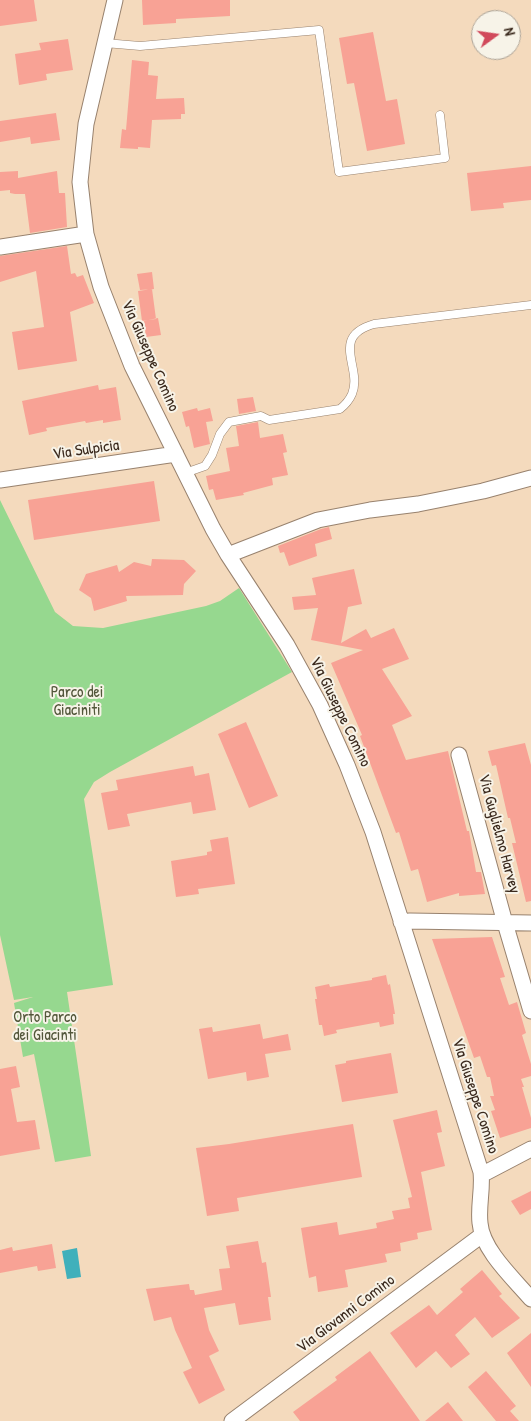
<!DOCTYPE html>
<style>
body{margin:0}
#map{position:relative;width:531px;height:1421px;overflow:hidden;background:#f4dabd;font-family:"Patrick Hand",sans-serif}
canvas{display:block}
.north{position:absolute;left:471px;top:10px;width:50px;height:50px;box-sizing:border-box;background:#f7f3e8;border:1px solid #aca397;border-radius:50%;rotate:76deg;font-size:14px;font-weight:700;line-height:20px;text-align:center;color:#3b2a1e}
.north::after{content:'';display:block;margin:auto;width:18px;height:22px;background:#d1495b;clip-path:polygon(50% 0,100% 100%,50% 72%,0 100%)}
</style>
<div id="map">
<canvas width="531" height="1421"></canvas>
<div class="north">N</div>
</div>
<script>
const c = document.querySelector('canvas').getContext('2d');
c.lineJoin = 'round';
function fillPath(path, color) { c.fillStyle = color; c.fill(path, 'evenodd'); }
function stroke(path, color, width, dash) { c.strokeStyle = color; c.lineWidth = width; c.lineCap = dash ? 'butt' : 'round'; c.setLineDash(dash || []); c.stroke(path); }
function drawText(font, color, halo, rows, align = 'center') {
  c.font = font + ' "Patrick Hand",sans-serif'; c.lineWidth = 4; c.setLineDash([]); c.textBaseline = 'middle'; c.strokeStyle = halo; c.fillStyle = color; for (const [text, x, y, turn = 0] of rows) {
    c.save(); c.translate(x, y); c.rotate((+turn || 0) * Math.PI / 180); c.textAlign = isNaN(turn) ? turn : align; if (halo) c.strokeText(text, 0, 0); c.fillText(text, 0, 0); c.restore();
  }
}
const green = new Path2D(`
 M0 500 55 612 73 626 103 628 206 606 220 601 239 588 292 672 110 772 94 782 84 799 113 985 67 992 91 1156 55 1162 34 1054 23 1057 14 1003 33 997 14 1000 0 935Z`);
const water = new Path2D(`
 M77 1248 81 1277 67 1279 62 1251Z`);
const building = new Path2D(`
 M0 0H34L37 21 0 26Z
 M142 0H230V16L176 19V23L143 25Z
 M373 32 386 101 397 99 405 144 367 151 354 83 347 84 339 38Z
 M68 39 73 70 46 74 47 80 19 85 15 54 41 50 39 43Z
 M132 60 149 62 148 75 158 76 156 99 184 98 185 114H181V119L152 120 150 148 138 147V149L120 148 122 129 126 130Z
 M56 113 60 140 31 144 30 137 0 142V121Z
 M531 166V200L503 203 504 208 471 211 467 173Z
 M18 171V178L57 171 59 193H65L67 227 30 233 25 194H15L10 193V190L0 191V172Z
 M67 246 71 274 75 273 77 277 83 275 94 303 70 312 77 361 18 370 12 332 44 327 36 271 0 282V256Z
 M152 272 154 289 140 290 137 274Z
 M152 289 156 319 142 321 138 291Z
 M158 318 161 335 146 337 144 321Z
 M98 385 99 390 116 387 121 420 103 423V420L86 423 85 421 46 428 47 431 29 435 22 401Z
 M253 397 256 411 239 414 237 399Z
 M197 408 198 411 210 408 213 421 206 422 210 444 194 448 189 426 186 427 182 412Z
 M258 422 260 438 283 434 287 452 283 453 288 475 272 478 273 485 243 493 244 495 216 500 213 489 209 490 206 476 230 471 226 448 239 446 236 426Z
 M154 481 160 521 34 540 28 500Z
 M329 527 332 539 315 544 317 556 289 566 284 552 280 553 278 546 321 529Z
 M152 559 184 560 196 571 184 584 183 595 126 596 127 601 94 611 91 598 79 590 86 574 117 565 119 572 134 562 151 566Z
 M354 569 362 604 348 607 341 643 366 629 371 638 394 628 409 659 382 669 412 716 392 725 406 760 448 751 467 831H469L476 872H481L485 894 459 896V893L427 902 418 869 411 871 399 832 396 833 360 736 362 735 331 663 363 650 311 640 318 608 294 610 292 597 316 595 312 578Z
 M246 722 278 796 249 808 218 734Z
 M525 743 531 765V901L526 902 512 843H516L510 818H508L496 765 492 766 488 751Z
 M193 766 195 776 209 773 216 810 193 814 191 802 127 814 130 826 108 830 101 793 118 790 116 780Z
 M228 837 235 884 198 889 199 894 176 897 171 861 207 855V852L212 851 210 840Z
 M492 937 505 977 500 978 509 1005 517 1002 526 1033 522 1035 531 1064V1076L521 1079 524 1087H522L531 1118V1128L500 1138 491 1111 495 1110 490 1096H494L490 1077H487L480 1056 474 1058 432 939Z
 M386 975 388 985 390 984 395 1014H393L394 1024 380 1027 379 1022 336 1030 337 1033 324 1036 322 1025H319L315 999H317L315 987 329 984 330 987 372 980V978Z
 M260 1024 263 1039 288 1034 291 1050 265 1054 269 1077 247 1081 246 1072 208 1079 199 1029 212 1027 213 1032Z
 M391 1053 398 1093 342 1102 335 1065 346 1063V1061Z
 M16 1066 20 1087 11 1089 17 1122 35 1120 40 1149 0 1156V1069Z
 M437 1110 442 1132 437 1133 445 1166 421 1172 432 1230 417 1233 418 1239 400 1243 401 1251 385 1254 387 1262 345 1270 348 1287 318 1292 316 1276 309 1278 301 1228 337 1222 339 1235 377 1228 376 1223 394 1219 392 1211 410 1208 408 1198 412 1197 393 1120Z
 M353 1124 362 1177 237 1198 239 1211 207 1216 196 1148 229 1144Z
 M531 1191V1209L520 1215 511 1201Z
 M258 1241 262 1263 266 1262 271 1297H268L271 1320 239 1325 235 1303 204 1308 209 1330 219 1351 209 1356 225 1390 199 1404 183 1372 192 1368 175 1330 171 1317 154 1321 146 1289 189 1284 190 1290H194L195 1295 222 1290 219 1269 230 1268 226 1246Z
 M52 1244 56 1268 38 1271 37 1266 0 1273V1250L12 1247 13 1251Z
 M482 1270 502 1294 499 1296 520 1318 492 1338 475 1317 455 1335 470 1354 451 1368 436 1351 416 1368 390 1333 429 1305 437 1315 463 1292 460 1289Z
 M531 1333V1387L507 1353Z
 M370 1351 420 1421H300L293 1412 337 1380 335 1377Z
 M486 1371 516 1406 510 1411 519 1421H496L468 1387Z
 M448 1402 463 1421H425Z`);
const lane = new Path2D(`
 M105 43 140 46 319 30 339 172 445 158 440 115
 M185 473 205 466 212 455 220 434 229 422 261 416 269 420 340 409C345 405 349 401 352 394 363 368 329 337 374 324L531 305`);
const street = new Path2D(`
 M115 0 86 124 80 182 86 234 101 287 132 366 213 529 228 555 287 645 320 705 347 765 373 832 481 1172C483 1189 478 1206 480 1223 482 1250 514 1279 531 1299
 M0 247 86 234
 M0 480 176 454
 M228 555 318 520 370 510 418 504 483 491 531 478
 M459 755 505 923 531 1011
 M401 922 410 921 531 923
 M481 1172H487L531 1149
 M232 1421 482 1235`);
const streetNames = [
 ["Via Giuseppe Comino",150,356,66],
 ["Via Sulpicia",86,450,-8],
 ["Via Giuseppe Comino",340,712,64],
 ["Via Guglielmo Harvey",499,834,75],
 ["Via Giuseppe Comino",475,1096,72],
 ["Via Giovanni Comino",346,1314,-37]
];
const parkNames = [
 ["Parco dei",77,693],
 ["Giaciniti",77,711],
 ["Orto Parco",45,1018],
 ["dei Giacinti",45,1036]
];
fillPath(green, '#96d88f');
fillPath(water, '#40b0bb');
fillPath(building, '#f8a295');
stroke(lane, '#98826e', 9);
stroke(street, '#98826e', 17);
stroke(lane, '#fff', 8);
stroke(street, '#fff', 15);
drawText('16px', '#3b2a1e', '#f7f3e8', streetNames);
drawText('16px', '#52563a', '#f7f3e8', parkNames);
</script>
